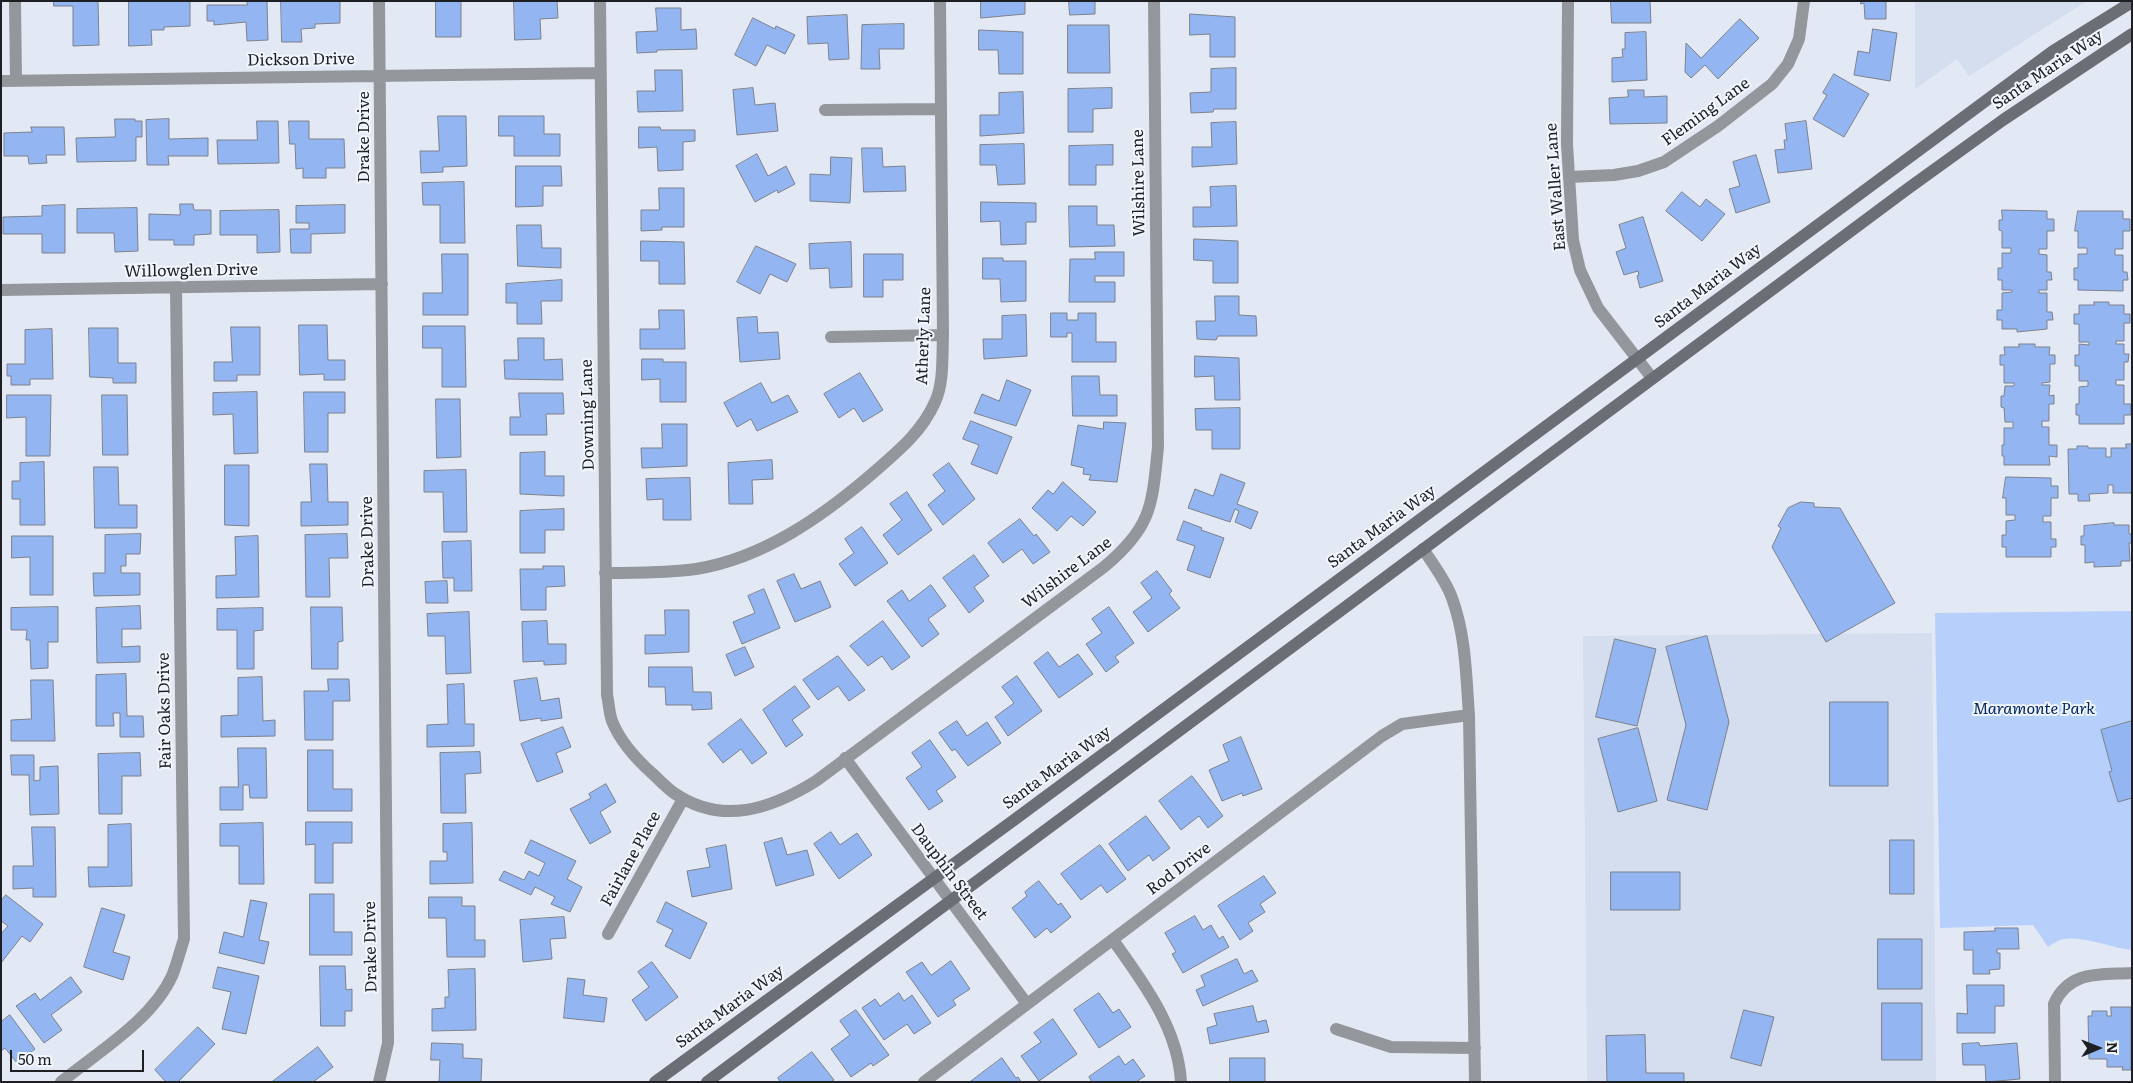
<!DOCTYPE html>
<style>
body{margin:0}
#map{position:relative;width:2133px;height:1083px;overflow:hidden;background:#e3e9f4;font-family:Literata,serif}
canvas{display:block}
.frame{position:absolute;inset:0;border:2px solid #1d1f23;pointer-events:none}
.north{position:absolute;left:2073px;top:1023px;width:50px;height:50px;-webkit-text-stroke:4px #f1f6ff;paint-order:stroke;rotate:89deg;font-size:14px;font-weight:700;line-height:20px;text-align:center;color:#1d1f23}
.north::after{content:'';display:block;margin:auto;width:18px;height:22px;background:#1d1f23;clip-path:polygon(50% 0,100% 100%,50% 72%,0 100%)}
.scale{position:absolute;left:10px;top:1050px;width:134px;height:22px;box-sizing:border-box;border:2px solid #1d1f23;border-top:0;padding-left:6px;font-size:15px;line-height:18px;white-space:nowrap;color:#1d1f23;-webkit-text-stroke:4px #f1f6ff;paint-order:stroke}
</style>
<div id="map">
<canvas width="2133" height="1083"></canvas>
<div class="frame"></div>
<div class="north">N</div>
<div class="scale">50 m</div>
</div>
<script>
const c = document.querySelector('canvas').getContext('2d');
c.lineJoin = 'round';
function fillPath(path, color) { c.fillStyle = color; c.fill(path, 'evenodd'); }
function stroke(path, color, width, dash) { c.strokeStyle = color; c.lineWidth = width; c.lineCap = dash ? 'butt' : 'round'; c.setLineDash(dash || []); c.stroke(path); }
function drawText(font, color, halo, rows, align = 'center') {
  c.font = font + ' Literata,serif'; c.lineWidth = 4; c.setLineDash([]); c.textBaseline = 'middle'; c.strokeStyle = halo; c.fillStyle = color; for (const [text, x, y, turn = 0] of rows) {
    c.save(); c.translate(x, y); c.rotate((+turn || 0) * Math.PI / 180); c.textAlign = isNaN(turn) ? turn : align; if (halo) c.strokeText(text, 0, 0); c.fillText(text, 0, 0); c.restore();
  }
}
const built = new Path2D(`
 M1915 1H2087L1969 76 1957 59 1915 89Z
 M1932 633 1936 1082H1587L1583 636Z`);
const green = new Path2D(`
 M2132 611V950C2111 948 2085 936 2065 939 2059 939 2053 944 2048 947L2033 925 1940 928 1935 613Z`);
const building = new Path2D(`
 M54 1H98L99 45 73 46V6H54Z
 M129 1H190V26L164 27V30H151L152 45 129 46Z
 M247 1H267L268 40 247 41 246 22 214 25V21H207V5H247Z
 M281 1H340V23L315 24V28L301 29 302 42H282Z
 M436 1H461V37H436Z
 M514 1H557L558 18 540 19 541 39 515 40Z
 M981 1H1025V14L981 18Z
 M1069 1H1095V14L1070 15Z
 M1611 1H1650L1651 23H1612Z
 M1861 1H1886V19H1865L1864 3 1861 4Z
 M656 8H681V30L696 29 697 49 657 50V52L637 53 636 32 657 31Z
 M1190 14 1235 17V57H1210V34L1190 35Z
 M847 15 849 59 829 60 828 43 808 44 807 17Z
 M753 18 775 29 776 26 795 35 785 54 767 45 756 66 735 55Z
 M1740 19 1759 38 1718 79 1705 65 1691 78 1685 72 1686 43 1701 58Z
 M904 24V49H879L880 69H861L862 25Z
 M1068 25H1109L1110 73H1068Z
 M1873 29 1897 33 1890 81 1854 75 1858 51 1869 53Z
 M979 30 1023 32V74H999L998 50H979Z
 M1646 32 1647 80 1612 82V58L1623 57 1622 49H1625V33Z
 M1236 68V109H1214L1213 112 1191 113 1190 93 1211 92V69Z
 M655 70H682L683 111 638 112 637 91H655Z
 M1834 74 1869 94 1844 137 1813 119 1827 95 1823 93Z
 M753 88 755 105 775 103 778 131 737 135 733 90Z
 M1112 88V108L1093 109V132H1068V89Z
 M1628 90H1644V97L1667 96V123L1610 124 1609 98 1628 97Z
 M1023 92 1024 133 980 136V115H999V93Z
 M438 116H466L467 166 443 167V172L421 173 420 151H439Z
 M499 116H544V134H560V156H514V136H499Z
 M115 119H135V121H142V137H136V161L77 162 76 138 115 137Z
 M169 119V139L208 138V156H168L169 165H147L146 120Z
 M257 121H278L279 163 218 164 217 140H257Z
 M289 121H309V139H344L345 168H326V178H303V168L296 169 295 144H290Z
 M1806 121 1812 169 1778 173 1775 150 1785 149 1784 140H1787L1785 124Z
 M1236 122 1237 164 1192 167V147H1212L1211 123Z
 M31 127H64L65 155H46L47 163 29 164 28 156H4V133L32 132Z
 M639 127H660L661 130H695V141L683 142V170L658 171 657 147 639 148Z
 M1024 144 1025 184 998 185 996 165H980V145Z
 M1113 145V165H1096V185H1069V146Z
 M862 148H882L883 167 905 166 906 191 864 192Z
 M757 154 768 176 786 166 795 184 778 193 777 190 755 202 736 166Z
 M1756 155 1770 202 1736 213 1729 189 1740 186 1733 162Z
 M831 157 852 158 850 203 810 201V174L830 175Z
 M516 166H561L562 186H543V206L516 207Z
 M464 182 465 243H440V205H423L422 183Z
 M1236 186 1237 226 1193 227V207H1211L1210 187Z
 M659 188H684V227H662V230L641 231V210H659Z
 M1682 192 1700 207 1706 199 1725 214 1702 241 1666 211Z
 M981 202 1036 203V222H1026V244L1001 245 1000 221 981 222Z
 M180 204H193L194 210H211V234L194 235V245H174V240H149V214L180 215Z
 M65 205V253H42V234H3V217L42 216V206Z
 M345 205V233L311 234V253H291L290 229H309V223H296V206Z
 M1069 206H1097V225H1114L1115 246 1070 247Z
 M137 208 138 251 115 252 114 233H77V209Z
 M279 210 280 252 257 253V235H220V211Z
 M2002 210 2047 211V219H2054V231H2047V249H2039V254L2047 255V272H2051L2052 280H2047V290H2039V293H2047V312H2052L2053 320H2047V329L2017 332V329H2002V320H1997V310H2002V293L2012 292V290H2002V280H1998V268H2002V253H2011V248H2002V231L1999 230V220H2002Z
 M2078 211H2123V219H2130V231H2123V249H2115V255H2123V272H2127L2128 280H2123V291L2078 290V280H2074V268H2078V254H2087V248H2078V231H2075Z
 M1643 217 1663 281 1640 288 1637 276 1639 275 1638 271 1624 275 1616 252 1626 248 1619 225Z
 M517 225H541L542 248H561V268L518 266Z
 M1194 239 1238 241V283H1213V261L1194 260Z
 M641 241 684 242 685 284H659V261H641Z
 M851 242 852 287 830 288 829 268 810 269 809 244Z
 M756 246 796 264 787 282 770 274 760 294 737 282Z
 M1095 252H1124V276H1095V282H1115V302H1069L1070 259H1095Z
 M442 254H468V315H423V293H442Z
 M864 254H903V280H883V297H864Z
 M983 258H1003V261H1026V301L1001 302 1000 279H983Z
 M562 280V301H541L542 324H517V303H506V284Z
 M1215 296H1239V315L1256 316 1257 336H1218L1216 340 1197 339 1196 321H1215Z
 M2094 302H2109V305H2124V314H2130V323H2124V341H2116V344H2124V354H2129L2128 362H2124V380H2116V385H2124V404H2131V415H2124V424H2079V415H2076V404H2079V387L2088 386V381H2079V366H2075V355H2079V344L2089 345V342H2079V324H2074V314H2079V305H2094Z
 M659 310H684L685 349H640V329H659Z
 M1051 313H1067V320H1078V313H1096V342H1116V362H1072V333H1067V337H1051Z
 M1026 315 1027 356 984 359 983 339H1002V316Z
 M757 317 758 333 778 332 780 359 740 362 737 318Z
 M299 325H327L328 360H345V380H324V374L300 375Z
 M423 326H465L466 387H442V348H423Z
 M231 327H260V375H237V381H214V362H232Z
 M89 328H118V363H136V383H113V378L90 377Z
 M52 329 53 379H30V385H11V376H7V364H25V330Z
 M518 338H544V360L562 359 563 380 505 379 504 360H518Z
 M2019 344H2035V347H2050L2049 355H2055V364H2050V382L2042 383V385H2050L2049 396 2054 395V404H2049V421H2042V427H2049V445H2057V457L2049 456 2050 465H2004V456H2002V445H2004V428H2013V422H2005L2004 408 2001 407V396H2004L2005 386H2014V383H2004V365H2000V355H2005L2004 347H2019Z
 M1195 356 1239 358 1240 400H1215L1214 376 1195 377Z
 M642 359H663V362H686V402H660V379L642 380Z
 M860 373 883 410 863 422 854 408 839 418 824 394Z
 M1072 376H1099L1100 395H1117V416H1073Z
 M1007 380 1031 390 1016 426 974 413 982 394 999 401Z
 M761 383 772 403 788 395 798 412 757 431 751 419 737 427 724 403Z
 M257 392 258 453 234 454 233 414 213 415V393Z
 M304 392H345V413H328V452H305Z
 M519 393H563L564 414H546L547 435H510V417H520Z
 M7 395H51L50 456H26V417L7 418Z
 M102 395H127L128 455H103Z
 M436 399H460L461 457 437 458Z
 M1240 408V449H1212V430H1196L1195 409Z
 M971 421 1012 437 997 474 971 464 979 445 963 439Z
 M1104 422 1126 423 1117 482 1089 480 1091 475 1083 474 1084 468 1071 465 1078 425 1103 429Z
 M662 424H687V466L642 468 641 448H662Z
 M2126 444H2132V497L2131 493H2113V485H2108V493L2089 494 2090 501H2078V494H2069L2068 449H2077V446H2088V448H2106V457H2111V448H2126Z
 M545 452V476H564V496L520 494V453Z
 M772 460 773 479 752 480 753 504H729L728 463Z
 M44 462 45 525H20V499H12V481H20V463Z
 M949 463 975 499 943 525 928 505 945 491 933 475Z
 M310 464H327L328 502H348V525L301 526V502H311Z
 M225 465H249V526L225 525Z
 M94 467H118L119 505H137V528H95Z
 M466 470 467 532H444L443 492H424V471Z
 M1221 474 1245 483 1237 504 1258 512 1251 529 1235 522 1239 511 1235 509 1230 522 1188 508 1195 489 1213 496Z
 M2006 477 2051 478V486H2058V498H2051V516H2043V522H2051V539H2056V547H2051V557H2006V547H2002V535H2006V521L2015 520V515H2006V498H2003Z
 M690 478 691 520H663V499L647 500 646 479Z
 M1063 482 1096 512 1083 526 1071 516 1057 531 1032 508 1048 490 1053 494Z
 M907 492 932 530 898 555 883 535 902 520 890 504Z
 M1801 502 1814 503V507L1840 508 1895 603 1826 642 1772 547 1781 528 1778 526 1788 508Z
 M564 509V530H545V553H520V511Z
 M1020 519 1034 536 1036 534 1050 552 1033 564 1022 549 1003 563 988 543Z
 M1184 521 1202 528 1201 530 1224 538 1210 578 1187 570 1195 546 1177 540Z
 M2114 523V525H2129V534H2132V543H2129L2130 561H2121V566L2094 567V562L2085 563V545H2081V536H2084V526Z
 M862 527 888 563 855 586 839 564 854 553 845 539Z
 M141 534 140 554H126V566H121V573H140V595L94 596 93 573H105V535Z
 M347 534 348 558H329L330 597H306L305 535Z
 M12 536H53V595H30V557L12 558Z
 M258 536 259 597 216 598V576L236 575 235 537Z
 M471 541 472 591H454V578H443L442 542Z
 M974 555 989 576 974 587 984 601 969 613 943 578Z
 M543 566H564L565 586 546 587V610H521L520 569H543Z
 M1157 571 1172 591 1169 594 1180 608 1148 632 1133 612 1152 598 1141 583Z
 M794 574 801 589 820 581 831 607 795 622 777 581Z
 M447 581 448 603H426L425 582Z
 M931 585 946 606 928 619 939 634 922 647 887 601 902 590 909 601Z
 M764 589 780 628 742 644 733 622 755 613 748 596Z
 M140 606 141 629H122V647L140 646V662L97 663 96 608Z
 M58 607V642H48V668L31 669 30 640H26L27 630H11V608Z
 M311 607H342L343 641 338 642V669H312Z
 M1109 607 1134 643 1115 657 1119 662 1106 672 1086 644 1102 633 1092 619Z
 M263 608V630L254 631V669H237V630H217V609Z
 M665 610H689V652L645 654V635H665Z
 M469 612 471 673 446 674 445 636H428L427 614Z
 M547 621 548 644H566V664L544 665V661L523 662 522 622Z
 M883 621 910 657 892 670 882 656 868 666 850 646Z
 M1707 636 1729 722 1707 810 1667 800 1686 725 1666 647Z
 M1615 639 1656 649 1637 726 1596 717Z
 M745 647 754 667 735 676 726 655Z
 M1048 652 1059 667 1078 654 1093 674 1059 698 1034 663Z
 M838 656 865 690 849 701 838 686 818 700 803 680Z
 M649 667H692L693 692H711L712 709 692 710V705H666L665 687H649Z
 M126 674 127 716H143L144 737H120V713H113L114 726H96V675Z
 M1017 676 1042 711 1008 736 995 717 1014 703 1002 687Z
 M262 677 263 721 275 720V736L221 737V716L238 715V678Z
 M537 678 541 701 559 698 562 718 541 721V718L520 721 514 681Z
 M328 679H349L350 701H333V740H305L304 691H328Z
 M31 680H53L55 741H11V720L31 719Z
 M464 684 465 724H474V746L427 747V725L448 724 447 685Z
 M795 686 810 707 792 720 803 735 786 747 763 710Z
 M1830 702H1888V786H1830Z
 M741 719 767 753 752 764 741 749 723 763 708 744Z
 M957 721 967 736 987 722 1001 743 968 766 955 749 952 751 939 733Z
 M2132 721V798L2118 802 2109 772 2112 771 2101 730Z
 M563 727 571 747 556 753 563 772 537 782 521 744Z
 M1638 728 1657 801 1618 812 1598 739Z
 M1241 737 1262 789 1243 796 1242 793 1222 801 1209 770 1229 761 1223 745Z
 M930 740 956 777 936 791 943 801 929 810 906 778 922 767 912 753Z
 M238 748H266L267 798H250L249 785H243V810H220V787H238Z
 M308 750H333V789H352V811H308Z
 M480 752 481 773 465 774 466 813H441L440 753Z
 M140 753 141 776H122V814H99L98 754Z
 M11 755H34V781L40 780V767L58 766 59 814 30 815 29 775H12Z
 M1192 776 1223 816 1208 828 1199 816 1181 830 1159 801Z
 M606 784 616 802 600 812 611 832 590 844 570 809 591 798 589 794Z
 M1146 816 1170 848 1153 861 1149 855 1128 871 1109 844Z
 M306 822H352V843H333V883H315V844L306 845Z
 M263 823 264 884H239V846H220V824Z
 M472 823 473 883 430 884V861H447V852H443V824Z
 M131 824 132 886 89 887 88 867H108V825Z
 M32 827H55L56 897H33V888L13 889V866H33Z
 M831 832 840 845 857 833 872 855 839 879 814 844Z
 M782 838 787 855 807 850 814 875 776 886 764 843Z
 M531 840 576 861 567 879 582 887 570 912 551 904 555 897 535 887 531 895 499 880 504 871 524 880 529 871 539 876 545 863 525 853Z
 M1890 840H1914V894H1890Z
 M726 845 732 889 692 897 687 871 710 867 706 849Z
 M1100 845 1126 879 1107 893 1101 885 1081 900 1061 874Z
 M1611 872H1680V910H1611Z
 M1264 876 1276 893 1260 904 1265 912 1248 923 1253 931 1240 940 1218 906Z
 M1039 881 1058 905 1061 903 1071 917 1051 933 1047 928 1035 938 1012 908 1027 896 1025 892Z
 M310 894H334V932H352V955H310Z
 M6 895 43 924 30 942 22 936 1 963V934L8 926 1 921V901Z
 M429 897H462V906H475V940H485V957H447L446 918H429Z
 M251 900 267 903 259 940 269 942 264 964 219 953 224 932 243 937Z
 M666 902 707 923 690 959 665 946 673 930 657 922Z
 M102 908 125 915 113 952 130 957 123 980 84 967Z
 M1195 916 1203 930 1211 925 1219 939 1223 936 1229 947 1183 973 1172 954 1176 952 1165 933Z
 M564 917 566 938 550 939 552 959 523 962 520 920Z
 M1995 928H2018L2019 949H1997V953H2000V969L1989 970 1990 974H1973V950H1964V932L1995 931Z
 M1878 939H1922V989H1878Z
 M1237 959 1244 974 1252 970 1258 981 1203 1006 1196 990 1205 986 1201 976Z
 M951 961 970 989 953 1000 956 1005 938 1017 906 972 922 962 931 975Z
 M652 962 678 997 646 1021 632 1000 649 987 638 972Z
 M320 966H345L346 990 352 989V1011H345V1026H321Z
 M218 967 259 976 246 1034 222 1029 231 992 213 988Z
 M475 969 476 1030 432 1031V1009L445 1008V997H449L448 970Z
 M71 977 82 992 51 1015 62 1030 44 1043 16 1006 35 993 40 1000Z
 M568 978 585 980 583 995 607 998 604 1022 564 1018Z
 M1967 985H2004V1006H1995V1033H1957V1013L1967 1014Z
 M899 993 904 1001 912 995 931 1023 914 1034 907 1024 884 1040 862 1008 875 999 880 1006Z
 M1099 993 1113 1013 1119 1009 1131 1027 1099 1048 1074 1010Z
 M1882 1003H1922V1060H1882Z
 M1253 1006 1257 1022 1266 1020 1269 1032 1210 1044 1207 1028 1217 1025 1214 1014Z
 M2111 1007H2131V1070H2122L2123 1067H2107V1059H2089L2088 1016H2092V1011H2107V1016H2111Z
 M856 1010 889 1055 873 1066 871 1063 851 1077 831 1049 850 1035 840 1021Z
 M1744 1010 1774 1017 1761 1066 1731 1058Z
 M10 1015 35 1049 17 1063 5 1048 1 1051V1022Z
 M1053 1019 1077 1054 1039 1081 1021 1056 1041 1042 1034 1033Z
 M198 1027 215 1044 178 1082H166L155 1070Z
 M1645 1035 1646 1073H1684V1082H1607L1606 1036Z
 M432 1043 463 1044V1058L482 1059 481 1082H439L440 1060H431Z
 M1979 1043 1980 1046 2017 1043 2020 1079 1986 1082 1985 1065H1963L1962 1044Z
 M318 1047 333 1067 313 1082H272Z
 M812 1052 834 1080 831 1082H780L778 1078Z
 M1119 1056 1125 1065 1133 1059 1145 1076 1136 1082H1092L1089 1077Z
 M1002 1058 1016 1078 1018 1077 1021 1082H970Z
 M1230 1058H1265V1082H1230Z`);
const street = new Path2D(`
 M15 1 16 81
 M600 1 607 695C609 703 609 713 612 721 620 741 638 761 654 775 660 781 667 788 674 793 722 826 771 809 816 781L1104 567C1152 527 1152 506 1158 447L1154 1
 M1568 1 1567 144 1573 240 1580 270 1598 308 1652 378
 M1 81 600 73
 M825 110 941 109
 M1569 177 1614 175 1638 171 1664 162 1718 126 1772 84 1788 64 1799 39 1804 1
 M1 290 382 284
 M831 337 943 335
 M1423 549C1433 564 1446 581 1452 598 1466 636 1466 676 1469 715L1475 1082
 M605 573C635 573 666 573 696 569 764 558 823 516 873 473 897 452 922 432 935 402 944 383 942 357 943 335L940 1
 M845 758 1027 1004
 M608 934 683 799
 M1113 940C1143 982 1178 1028 1181 1082
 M1336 1029 1391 1047 1475 1048
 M61 1082C98 1052 152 1020 172 976 177 964 180 951 184 939L176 288
 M379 1082 388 1043 379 1
 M924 1082 1382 736 1402 724 1469 715
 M2055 1082 2054 1004C2069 970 2100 975 2132 973`);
const secondary = new Path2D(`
 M655 1082 1014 820 2053 51 2132 2
 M707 1082 1906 190 2003 120 2132 34`);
const streetNames = [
 ["Dickson Drive",301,60,-1],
 ["Santa Maria Way",2048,70,-34],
 ["Fleming Lane",1706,112,-36],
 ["Drake Drive",364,137,-90],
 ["Wilshire Lane",1139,183,-91],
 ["East Waller Lane",1556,187,-94],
 ["Willowglen Drive",191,271,-1],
 ["Santa Maria Way",1708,286,-37],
 ["Atherly Lane",924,336,-88],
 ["Downing Lane",588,415,-91],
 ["Santa Maria Way",1382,527,-36],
 ["Drake Drive",368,542,-91],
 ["Wilshire Lane",1067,573,-37],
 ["Fair Oaks Drive",165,711,-91],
 ["Santa Maria Way",1057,768,-36],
 ["Fairlane Place",631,859,-61],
 ["Rod Drive",1179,869,-37],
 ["Dauphin Street",949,872,53],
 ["Drake Drive",371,947,-91],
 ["Santa Maria Way",730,1007,-36]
];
const parkNames = [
 ["Maramonte Park",2034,709]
];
fillPath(built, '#d4deef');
fillPath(green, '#b7d0fb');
fillPath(building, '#93b6f2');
stroke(building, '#7c818b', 1);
stroke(street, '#93969a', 12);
stroke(secondary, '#6b6f75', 12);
drawText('16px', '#1d1f23', '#f1f6ff', streetNames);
drawText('italic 16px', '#032666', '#f1f6ff', parkNames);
</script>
